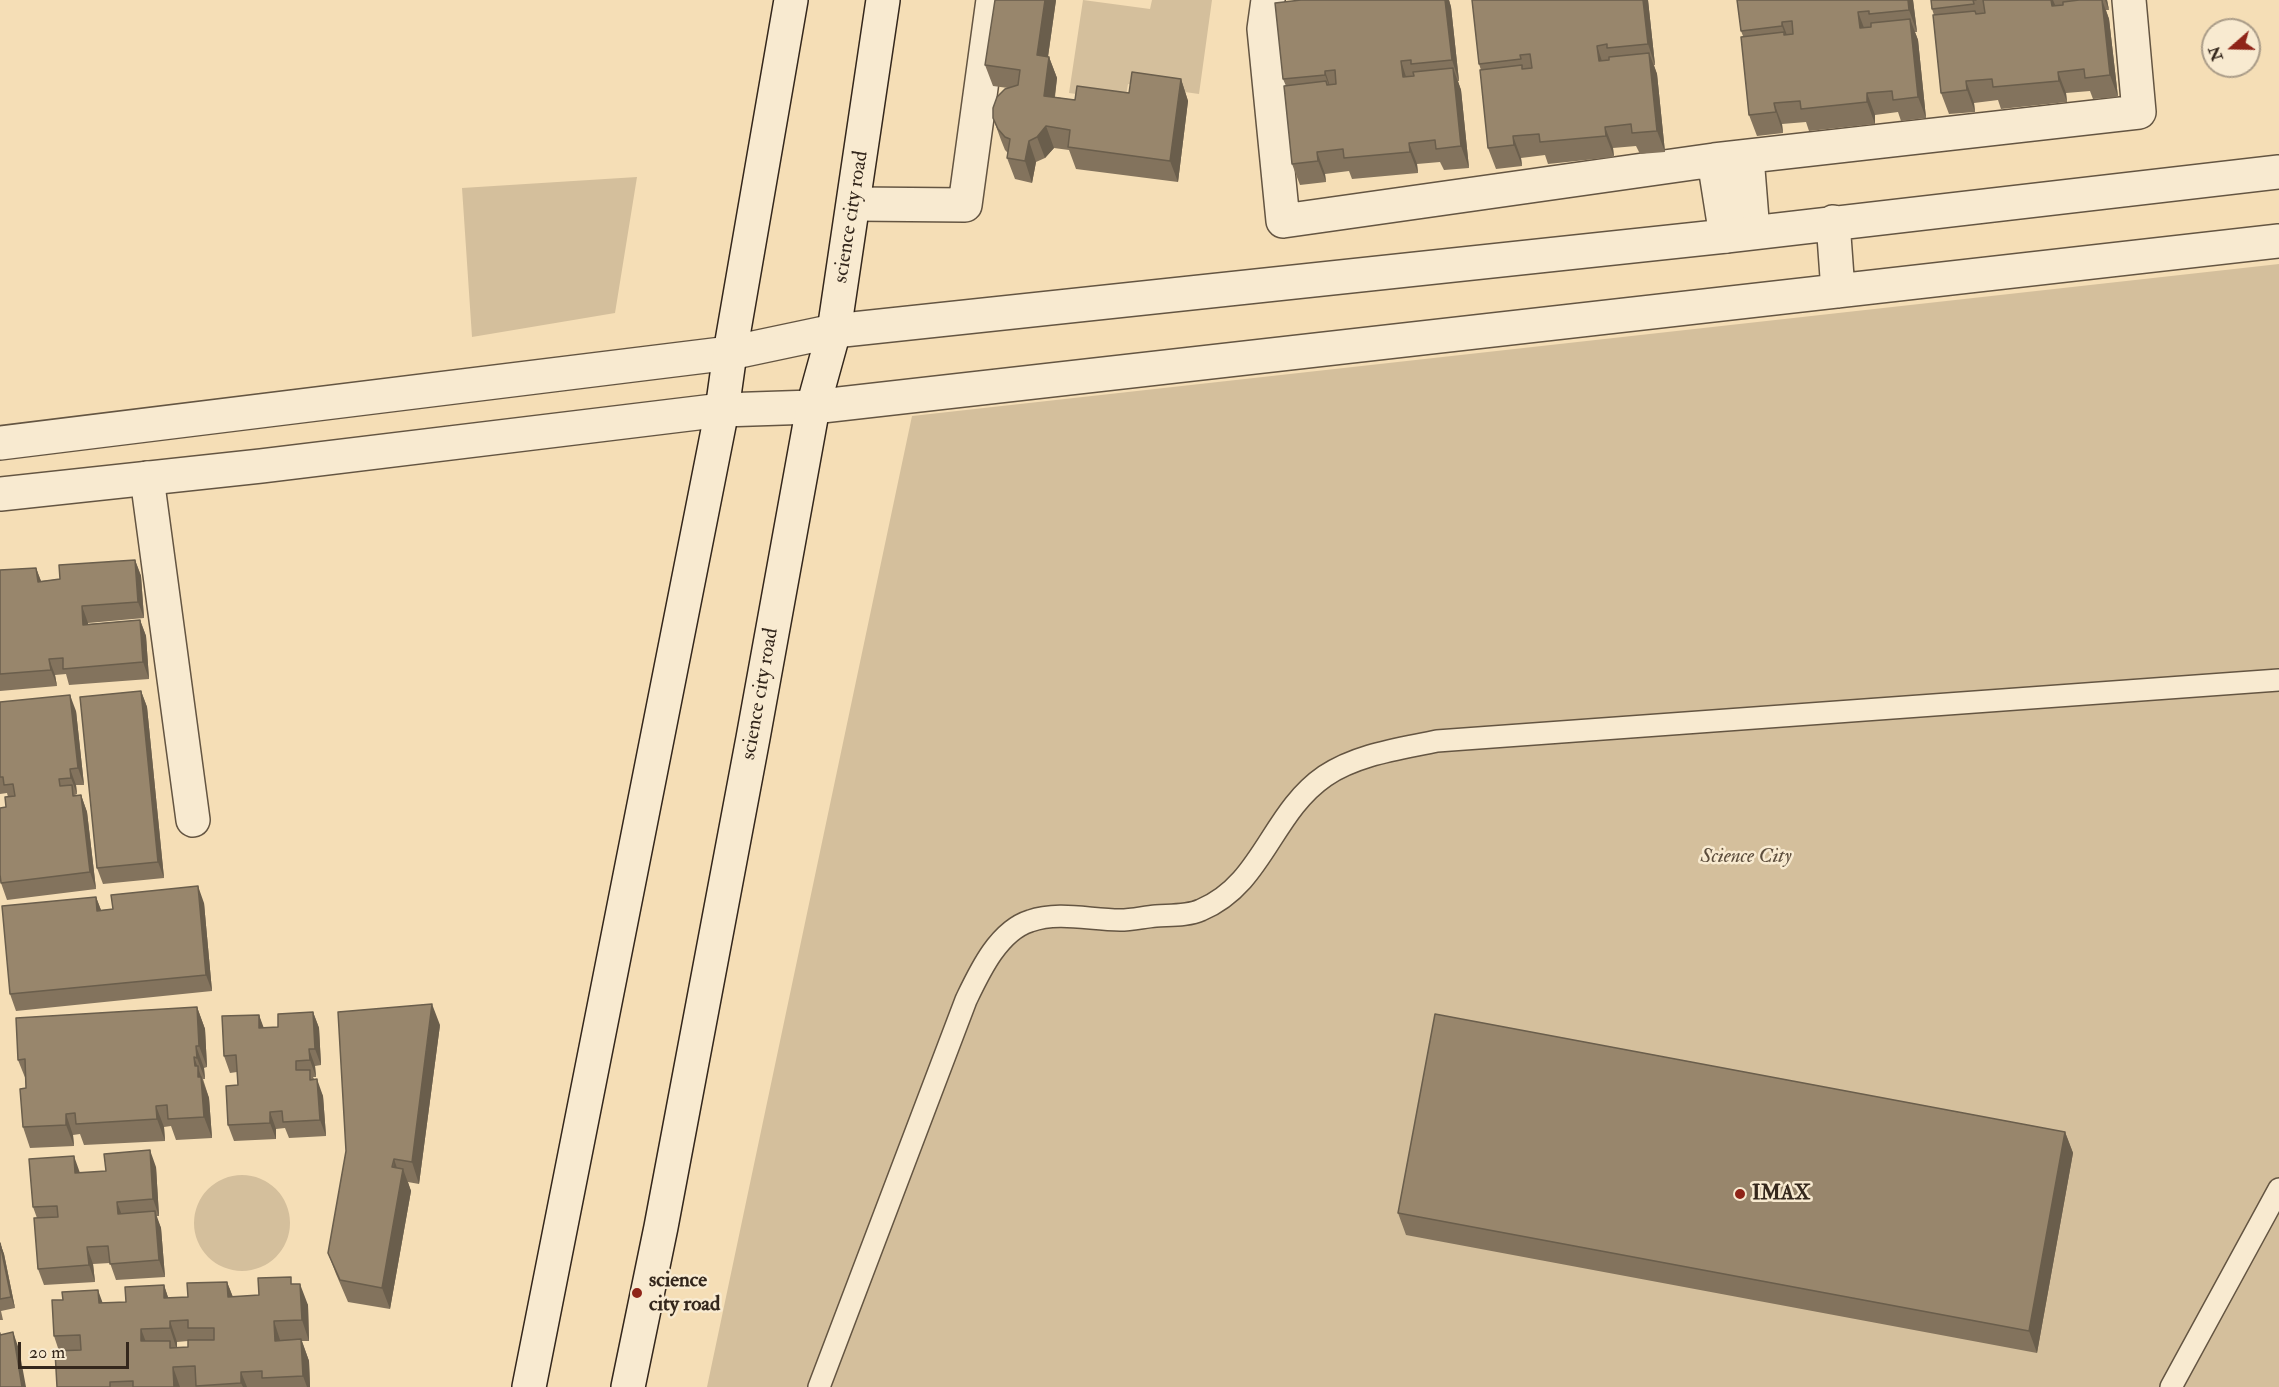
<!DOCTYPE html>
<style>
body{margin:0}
#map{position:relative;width:2279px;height:1387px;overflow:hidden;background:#f5deb6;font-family:"IM FELL Double Pica",serif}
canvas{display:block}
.north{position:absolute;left:2201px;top:18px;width:60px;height:60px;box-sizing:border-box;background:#f8ead0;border:2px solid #aa9c88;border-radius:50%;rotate:250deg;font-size:16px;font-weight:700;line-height:24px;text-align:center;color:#34271c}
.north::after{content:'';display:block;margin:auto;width:21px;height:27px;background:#8f2418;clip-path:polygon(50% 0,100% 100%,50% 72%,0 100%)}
.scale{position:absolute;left:18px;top:1342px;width:111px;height:27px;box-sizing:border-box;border:3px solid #34271c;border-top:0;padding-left:8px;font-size:18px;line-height:21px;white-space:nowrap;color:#34271c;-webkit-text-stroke:4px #f8ead0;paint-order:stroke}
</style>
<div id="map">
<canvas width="2279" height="1387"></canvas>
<div class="north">N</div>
<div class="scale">20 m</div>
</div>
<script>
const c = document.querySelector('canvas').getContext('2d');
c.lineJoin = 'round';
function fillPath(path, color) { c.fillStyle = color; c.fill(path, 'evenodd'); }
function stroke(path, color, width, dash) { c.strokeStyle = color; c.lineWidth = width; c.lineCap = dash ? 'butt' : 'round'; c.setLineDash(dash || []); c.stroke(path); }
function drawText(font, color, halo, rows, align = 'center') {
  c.font = font + ' "IM FELL Double Pica",serif'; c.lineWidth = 5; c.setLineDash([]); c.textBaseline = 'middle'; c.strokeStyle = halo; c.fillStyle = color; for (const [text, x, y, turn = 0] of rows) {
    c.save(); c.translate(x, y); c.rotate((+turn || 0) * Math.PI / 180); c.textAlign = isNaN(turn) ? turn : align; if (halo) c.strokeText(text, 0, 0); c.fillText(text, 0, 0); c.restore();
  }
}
const green = new Path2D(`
 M1083 0 1150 9 1152 0H1212L1199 94 1128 84 1125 101 1069 93Z
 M637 177 615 313 472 337 462 188Z
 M2279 264V1387H707L912 416Z
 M194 1223a48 48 0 1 1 96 0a48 48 0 1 1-96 0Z`);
const service = new Path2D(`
 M819 1387 966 1000C979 973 998 931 1030 921 1059 911 1090 920 1120 920 1132 920 1144 917 1156 916 1170 915 1188 916 1201 910 1263 884 1271 813 1325 776 1358 754 1400 749 1437 741L2279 680
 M2171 1387 2279 1189`);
const minor = new Path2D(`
 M1268 0 1264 29 1283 221 1714 160 2139 112 2129 0
 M1747 157 1753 232
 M1714 160 1726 236
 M855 204 965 205 993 0
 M147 478 193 820`);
const tertiary = new Path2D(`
 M1833 222 1838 291
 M0 443 730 353 834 331 1726 236 2279 172
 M0 494 261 466 722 410 813 407 2279 241`);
const secondary = new Path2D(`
 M529 1387 722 410 730 353 791 0
 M628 1387 661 1227 753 738 813 407 834 331 883 0`);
const wall = new Path2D(`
 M1056 0 1048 57H1049L1057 78 1055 97 1075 100 1129 93 1181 79 1188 101 1178 182 1076 169 1069 150 1054 148 1045 158 1036 162 1032 183 1015 179 1007 158 1008 153 1005 150 1001 140 993 118 1008 88 993 86 985 65Z
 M1301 0H1449L1451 7 1459 81H1458L1461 90 1469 168 1444 170 1440 162 1417 164 1418 173 1352 179 1349 171 1325 174 1326 182 1300 185 1292 164 1286 86 1283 79Z
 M1648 0 1655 65H1654L1657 74 1665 152 1640 154 1636 146 1613 148 1614 157 1548 164 1545 155 1521 158 1522 166 1496 169 1488 148 1481 70 1479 64Z
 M1737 0H1913L1917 32H1915L1918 40 1926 118 1901 121 1898 112 1875 115V124L1809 131 1806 122 1782 124 1783 133 1757 136 1749 115 1743 36 1741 31Z
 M1931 0H2107L2109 10H2106L2109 19 2118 97 2093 99 2090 91 2066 93 2067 102 2001 109 1998 100 1974 103 1975 112 1949 114 1941 93 1934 15 1932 9Z
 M135 560 141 576 144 618 88 623V624L140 620 146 636 149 679 69 685 66 674 55 675 57 686 0 691V570L36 568 41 581 60 579Z
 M141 691 147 707 164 878 103 884 97 868Z
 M0 702 76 711 84 785H76L77 794 75 795 76 796 81 795 87 812 96 889 7 900 1 883 6 807 8 797 7 793 0 794Z
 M96 897 101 910 204 903 212 991 16 1011 10 994Z
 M197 1007 205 1029 207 1067 204 1068 205 1079H203L209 1098 212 1138 176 1140 171 1126 164 1127 165 1141 84 1145 80 1134 73 1135 74 1146 30 1148 23 1127 26 1088V1080L18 1060Z
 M313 1012 319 1028 321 1065 315 1066 316 1077H313L323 1096 326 1136 289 1138 285 1128 276 1129V1139L234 1141 228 1125 238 1085 237 1072 230 1073 224 1056 259 1015 263 1028 278 1027Z
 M440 1025 419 1184 408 1182 411 1191 390 1309 348 1302 336 1274 328 1253Z
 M2065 1132 2073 1153 2037 1353 1406 1235 1398 1213Z
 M156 1167 159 1216H156L161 1228 165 1277 116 1280 110 1263 93 1264 95 1282 44 1285 38 1269 37 1218 33 1207 80 1173Z
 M0 1243 4 1254 15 1308 1 1311 3 1320H0Z
 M227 1282 233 1297 259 1295 293 1284 308 1305 309 1341H302L309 1361 310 1387H57L59 1351 54 1336 63 1300 103 1303 126 1302 164 1285 168 1298 188 1297ZM188 1341V1347L177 1348V1342Z`);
const shadedWall = new Path2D(`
 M1045 0H1056L1045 77 1037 55Z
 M1445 0H1449L1451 7 1459 81 1452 60Z
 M1643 0H1648L1655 65 1648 44Z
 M1908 0H1913L1917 32 1909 10Z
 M2051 0H2053L2058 12 2052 6Z
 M2102 0 2109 19 2118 97 2110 75Z
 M2105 0H2107L2109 10Z
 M1858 12 1866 33 1860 28Z
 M1910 19 1918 40 1926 118 1918 97Z
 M1782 22 1790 43V48L1782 26Z
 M1597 46 1604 67 1599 61Z
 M1649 53 1657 74 1665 152 1657 131Z
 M1049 57 1057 78 1052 117 1044 96Z
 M1401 61 1408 83 1403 77Z
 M1453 68 1461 90 1469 168 1461 146Z
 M1325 71 1332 92 1333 96 1325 75Z
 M2058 72 2066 93 2067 102 2059 81Z
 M1181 79 1188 101 1178 182 1170 161Z
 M1966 81 1974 103 1975 112 1967 90Z
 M1867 93 1875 115V124L1867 102Z
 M1774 103 1782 124 1783 133 1776 112Z
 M1046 126 1054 148 1045 158 1037 137Z
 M1605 127 1613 148 1614 157 1606 136Z
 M1513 136 1521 158 1522 166 1514 145Z
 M1029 141 1036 162 1032 183 1025 161Z
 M1409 143 1417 164 1418 173 1410 152Z
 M1317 152 1325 174 1326 182 1318 161Z
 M135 560 141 576 144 618 138 602Z
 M36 568 42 584 38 582Z
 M82 606 88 623 89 641 83 625Z
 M140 620 146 636 149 679 143 662Z
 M49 659 55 675 57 686 51 670Z
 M141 691 147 707 164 878 158 862Z
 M70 695 76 711 84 785 78 768Z
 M70 769 76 785 77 794 71 778Z
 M81 795 87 812 96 889 90 872Z
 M198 886 204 903 212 991 206 975Z
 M96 897 102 913 97 911Z
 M432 1004 440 1025 419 1184 412 1162Z
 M197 1007 205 1029 207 1067 199 1046Z
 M313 1012 319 1028 321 1065 315 1049Z
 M259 1015 265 1031 259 1028Z
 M196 1046 204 1068 205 1079 197 1058Z
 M309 1049 315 1066 316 1077 310 1060Z
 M194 1057 209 1098 212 1138 204 1117 195 1066Z
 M317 1079 323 1096 326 1136 320 1120Z
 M156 1106 164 1127 165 1141 157 1119Z
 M270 1112 276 1129V1139L270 1123Z
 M66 1114 73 1135 74 1146 66 1125Z
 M2065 1132 2073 1153 2037 1353 2029 1331Z
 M150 1150 156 1167 159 1216 153 1199Z
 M74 1156 80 1173H75Z
 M394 1159 401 1180 403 1169 411 1191 390 1309 382 1288Z
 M117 1202 123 1218 118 1214Z
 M155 1211 161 1228 165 1277 159 1260Z
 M0 1243 4 1254 15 1308 11 1297Z
 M87 1247 93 1264 95 1282 89 1265Z
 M227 1282 235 1303 228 1297Z
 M300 1284 308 1305 309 1341 302 1320Z
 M164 1285 171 1306 164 1298Z
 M98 1290 106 1312 99 1303Z
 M170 1321 177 1342V1350L170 1328Z
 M274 1321 281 1343 275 1341Z
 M141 1329 149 1350 141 1341Z
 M13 1332 19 1349 26 1387H22Z
 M301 1339 309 1361 310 1387H307L303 1376Z
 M173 1367 180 1387H174Z
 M241 1372 247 1387H243L241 1383Z`);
const building = new Path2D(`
 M995 0H1045L1037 55 1049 57 1044 96 1075 100 1077 86 1129 93 1132 72 1181 79 1170 161 1068 147 1070 130 1046 126 1037 137 1029 141 1025 161 1007 158 1010 139 1005 137 998 129 993 118V108L997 97 1005 89 1018 85 1020 70 985 65Z
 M1301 0H1445L1452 60 1411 64V60L1401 61 1403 77 1414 76 1413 72 1453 68 1461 146 1436 149 1435 140 1409 143 1410 152 1344 158 1343 149 1317 152 1318 161 1292 164 1284 86 1326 81 1327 85 1336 84 1335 70 1325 71V75L1283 79 1275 3Z
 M1472 0H1643L1648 44 1607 48V44L1597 46 1599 61 1609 60V57L1649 53 1657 131 1632 133 1631 124 1605 127 1606 136 1540 142 1539 134 1513 136 1514 145 1488 148 1480 70 1522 65V69L1532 68 1530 54 1520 55 1521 59 1479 64Z
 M1737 0H1908L1909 10 1869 14V11L1858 12 1860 28 1871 27V23L1910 19 1918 97 1893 100 1892 91 1867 93V102L1801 109 1800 101 1774 103 1776 112 1749 115 1741 37 1784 32V35L1793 34 1792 21 1782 22V26L1741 31Z
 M1931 0H1976H1973L1974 4 1932 9Z
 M1983 0H2051L2052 6 2063 5V2L2079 0H2102L2110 75 2085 78 2084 69 2058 72 2059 81 1993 87 1992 79 1966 81 1967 90 1941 93 1933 15 1975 11 1976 14 1985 13Z
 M135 560 138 602 82 606 83 625 140 620 143 662 63 669V658L49 659 51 670 0 674V570L36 568 38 582 60 579 59 565Z
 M141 691 158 862 97 868 80 697Z
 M70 695 78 768 70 769 71 778 59 779 60 786 72 785 73 796 81 795 90 872 1 883 0 874V808L6 807 5 797 15 796 13 784 4 785 3 777H0V702Z
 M198 886 206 975 10 994 2 906 96 897 97 911 113 909 111 895Z
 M432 1004 412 1162 394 1159 392 1167 403 1169 382 1288 340 1280 328 1253 346 1151 338 1012Z
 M197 1007 199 1046H196L197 1058 194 1057 195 1066H198V1077H201L204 1117 168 1119 167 1105 156 1106 157 1119 76 1124 75 1113 66 1114V1125L23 1127 20 1089 26 1088 25 1059 18 1060 16 1018Z
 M313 1012 315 1049H309L310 1060 296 1061V1070H310V1080L317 1079 320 1120 283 1122 282 1111 270 1112V1123L228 1125 226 1086 238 1085 236 1055 224 1056 222 1016 259 1015V1028L278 1027V1014Z
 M1435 1014 2065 1132 2029 1331 1398 1213Z
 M150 1150 153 1199 117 1202 118 1214 155 1211 159 1260 110 1264 108 1246 87 1247 89 1265 38 1269 34 1218 58 1217 57 1206 33 1207 29 1159 74 1156 75 1173 106 1171 104 1154Z
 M0 1243 11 1297 0 1299Z
 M291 1277V1284H300L302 1320 274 1321 275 1341 301 1339 303 1376 262 1378V1371L241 1372V1383L196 1386 195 1366 173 1367 174 1387H133V1381L110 1382V1387H57L55 1351 81 1350 80 1335 54 1336 52 1300H63L62 1292 98 1290 99 1303 126 1302 125 1287 164 1285V1298L188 1297 187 1283 227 1282 228 1297 259 1295 258 1278ZM188 1320V1328H214V1340H188V1347L170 1348V1341H141V1329L170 1328V1321Z
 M13 1332 22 1387H0V1333V1335Z`);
const markers = [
 [1740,1194,6,"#8f2418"],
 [637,1293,6,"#8f2418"]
];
const streetNames = [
 ["science city road",852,217,-81],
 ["science city road",761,694,-80]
];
const parkNames = [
 ["Science City",1746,857]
];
const poiNames = [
 ["IMAX",1752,1194],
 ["science",649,1281],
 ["city road",649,1305]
];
fillPath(green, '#d4bf9c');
stroke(service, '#645542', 24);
stroke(minor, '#645542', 36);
stroke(tertiary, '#645542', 36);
stroke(secondary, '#34271c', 36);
stroke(service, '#f8ead0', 21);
stroke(minor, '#f8ead0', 33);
stroke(tertiary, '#f8ead0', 33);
stroke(secondary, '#f8ead0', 33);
fillPath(wall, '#83735d');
fillPath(shadedWall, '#6a5e4c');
fillPath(building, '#98866c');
stroke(building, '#6a5e4c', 1.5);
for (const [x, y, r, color] of markers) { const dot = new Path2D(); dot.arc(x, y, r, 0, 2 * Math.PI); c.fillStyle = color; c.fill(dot); stroke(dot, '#f8ead0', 2); }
drawText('21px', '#34271c', '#f8ead0', streetNames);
drawText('italic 21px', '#5c4d3c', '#f8ead0', parkNames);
drawText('bold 21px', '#34271c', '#f8ead0', poiNames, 'left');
</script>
